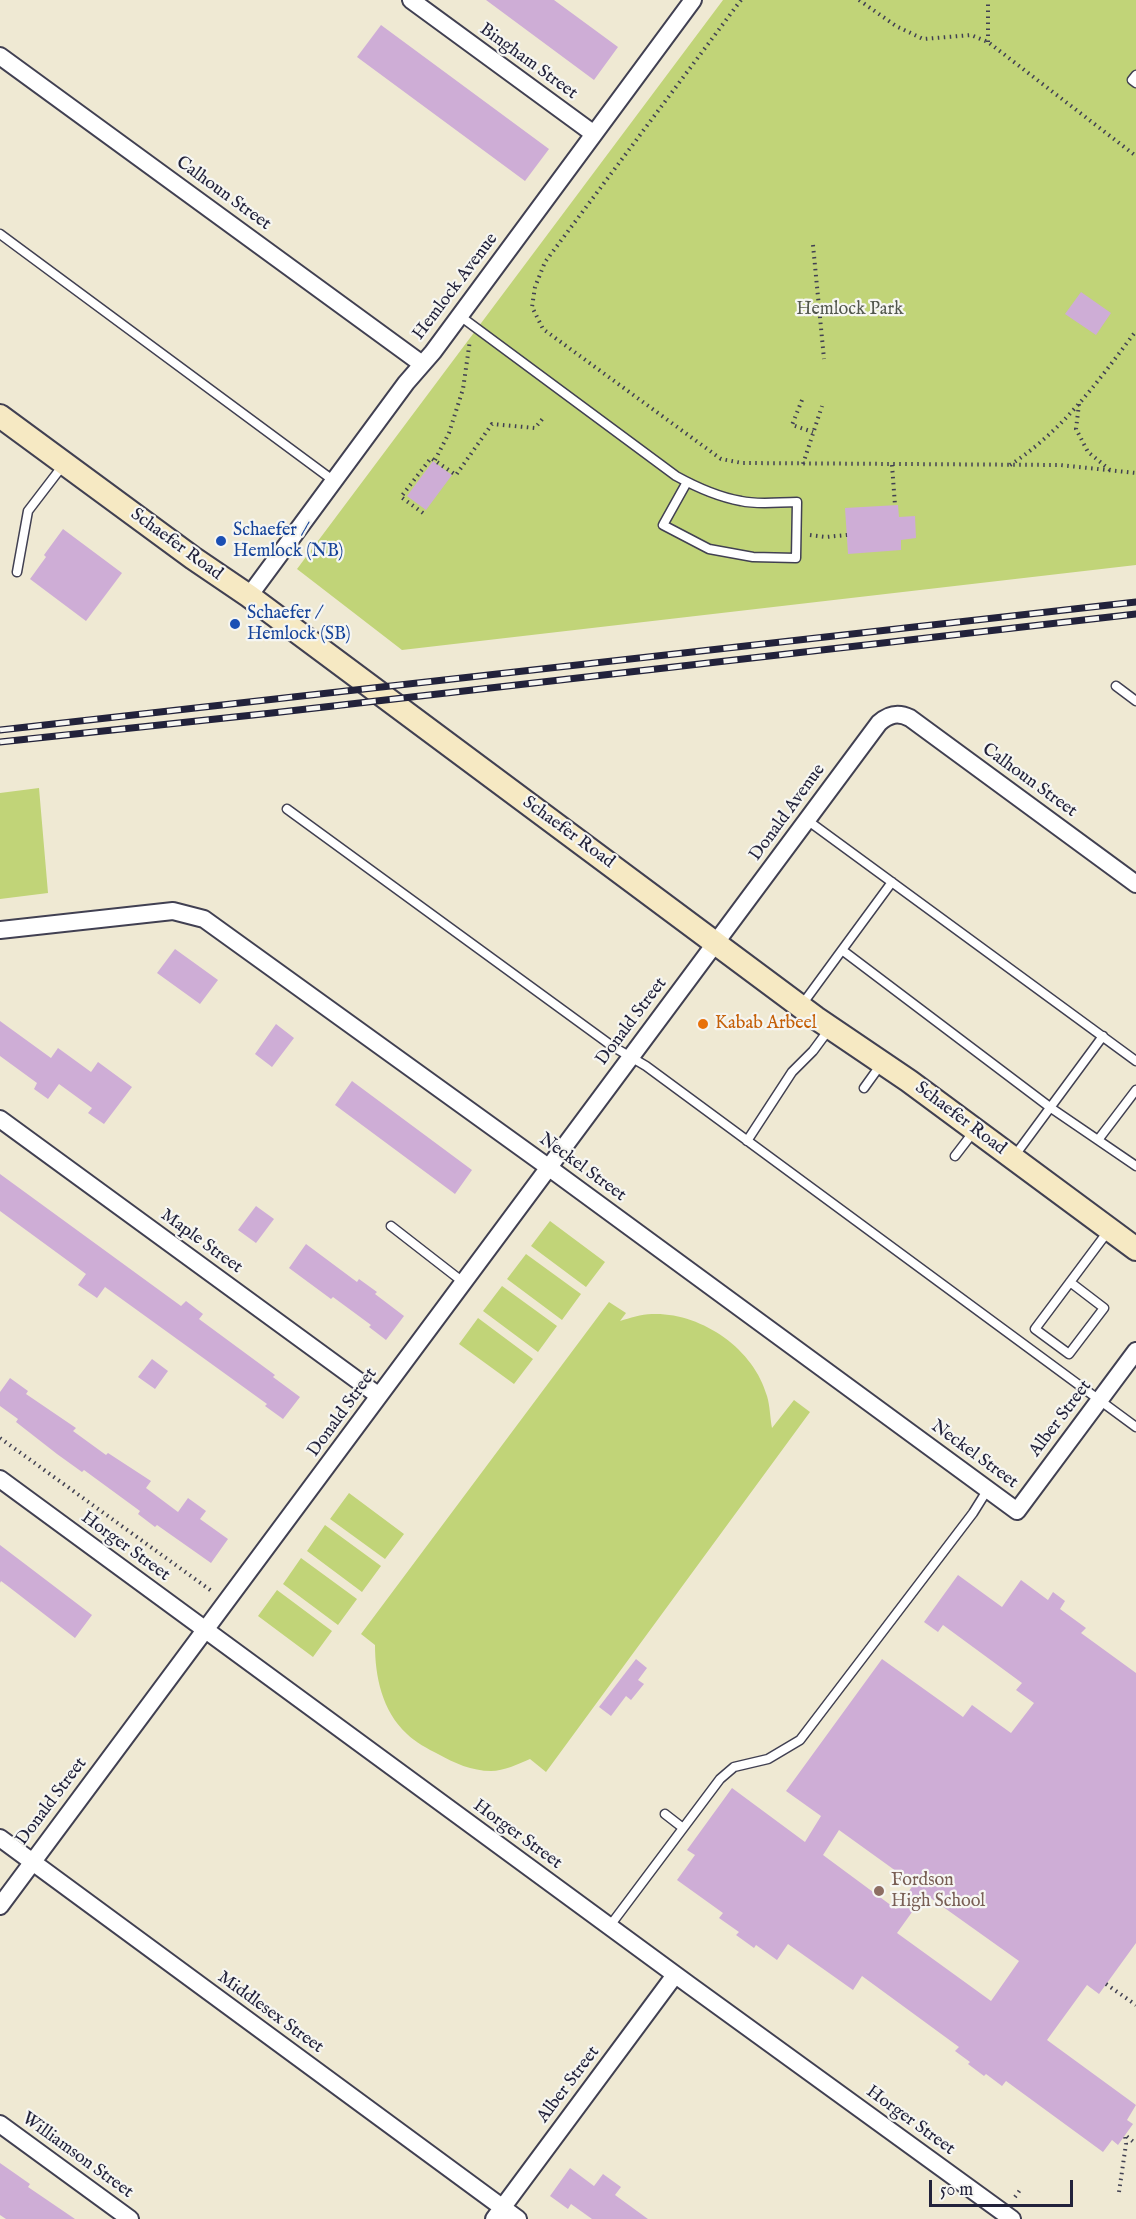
<!DOCTYPE html>
<style>
body{margin:0}
#map{position:relative;width:1136px;height:2219px;overflow:hidden;background:#efe9d3;font-family:"IM FELL English",serif}
canvas{display:block}
.scale{position:absolute;left:929px;top:2180px;width:144px;height:27px;box-sizing:border-box;border:3px solid #22223b;border-top:0;padding-left:8px;font-size:18px;line-height:21px;white-space:nowrap;color:#22223b;-webkit-text-stroke:4px #f6f6f2;paint-order:stroke}
</style>
<div id="map">
<canvas width="1136" height="2219"></canvas>
<div class="scale">50 m</div>
</div>
<script>
const c = document.querySelector('canvas').getContext('2d');
c.lineJoin = 'round';
function fillPath(path, color) { c.fillStyle = color; c.fill(path, 'evenodd'); }
function stroke(path, color, width, dash) { c.strokeStyle = color; c.lineWidth = width; c.lineCap = dash ? 'butt' : 'round'; c.setLineDash(dash || []); c.stroke(path); }
function drawText(font, color, halo, rows, align = 'center') {
  c.font = font + ' "IM FELL English",serif'; c.lineWidth = 4.5; c.setLineDash([]); c.textBaseline = 'middle'; c.strokeStyle = halo; c.fillStyle = color; for (const [text, x, y, turn = 0] of rows) {
    c.save(); c.translate(x, y); c.rotate((+turn || 0) * Math.PI / 180); c.textAlign = isNaN(turn) ? turn : align; if (halo) c.strokeText(text, 0, 0); c.fillText(text, 0, 0); c.restore();
  }
}
const green = new Path2D(`
 M723 0H1136V565L402 650 297 569Z
 M39 788 48 893 0 899V793Z
 M550 1221 605 1262 586 1287 531 1246Z
 M526 1254 581 1294 562 1320 507 1279Z
 M502 1286 557 1326 538 1352 483 1311Z
 M609 1302 626 1313 620 1321C630 1318 641 1314 652 1314 700 1312 754 1348 767 1396 770 1406 770 1417 772 1428L794 1400 810 1412 546 1772 530 1759C518 1764 504 1771 491 1771 472 1771 454 1763 438 1754 428 1749 415 1742 407 1734 382 1711 375 1676 375 1645L361 1634Z
 M478 1318 533 1359 514 1384 459 1344Z
 M349 1493 404 1534 385 1559 330 1519Z
 M325 1525 381 1566 362 1592 307 1551Z
 M301 1558 357 1599 338 1625 283 1584Z
 M277 1590 332 1631 313 1657 258 1616Z`);
const building = new Path2D(`
 M486 0H554L618 47 594 80Z
 M381 25 549 149 525 181 357 57Z
 M1081 292 1111 313 1096 335 1065 314Z
 M433 461 452 475 426 510 407 496Z
 M898 505 899 517 915 516 916 538 901 540V550L848 554 845 508Z
 M63 529 122 573 86 621 30 579 46 557 44 555Z
 M175 949 218 980 200 1004 157 973Z
 M0 1021 51 1058 58 1048 91 1072 98 1062 132 1087 104 1124 88 1113 92 1108 59 1084 48 1099 34 1089 37 1083 0 1056Z
 M276 1024 294 1038 272 1067 255 1054Z
 M352 1081 472 1170 455 1194 335 1105Z
 M0 1174 181 1306 186 1301 203 1314 199 1319 275 1375 273 1377 300 1397 283 1419 265 1406 267 1404 105 1287 97 1298 78 1285 86 1274 0 1211Z
 M256 1206 274 1219 256 1243 238 1230Z
 M306 1244 357 1282 359 1279 377 1292 375 1294 404 1316 386 1340 369 1327 371 1325 333 1297 331 1299 289 1268Z
 M152 1359 168 1371 155 1389 138 1377Z
 M10 1378 28 1391 26 1394 76 1428 73 1431 106 1455 108 1453 151 1481 146 1488 178 1512 188 1498 206 1511 200 1519 228 1539 211 1563 157 1525 155 1527 138 1514 140 1511 84 1470 82 1472 57 1454 16 1422 18 1419 0 1406V1392Z
 M0 1545 92 1615 75 1638 9 1587 1 1581 0 1583Z
 M958 1575 1002 1607 1021 1580 1048 1600 1053 1592 1065 1601 1060 1609 1086 1628 1081 1633 1136 1673V1943L1099 1994 1087 1985 1047 2040 1136 2105 1127 2120 1133 2124 1118 2145 1112 2140 1103 2152 1006 2081 1002 2086 986 2074 984 2076 968 2064 970 2062 955 2051 959 2047 862 1976 853 1990 788 1944 777 1960 756 1945 754 1948 736 1935 739 1932 719 1918 723 1913 677 1880 695 1855 687 1850 732 1788 805 1842 821 1816 786 1791 882 1659 963 1717 972 1705 1011 1733 1034 1703 1016 1690 1022 1683 943 1625 938 1632 924 1622ZM839 1830 914 1884 896 1909 823 1855ZM925 1894 1019 1961 991 2001 897 1933Z
 M636 1659 647 1668 638 1680 644 1684 631 1700 626 1696 611 1716 599 1707Z
 M0 2163 30 2184 28 2187 75 2219H6L0 2215Z
 M570 2168 594 2186 603 2174 621 2187 615 2195 648 2219H592L571 2204 568 2209 550 2196Z`);
const path = new Path2D(`
 M741 0 545 262 535 287 532 307 543 329 721 459 742 463 1060 465 1136 473
 M859 0 896 26 923 39 971 35 988 42 1136 156
 M988 42V0
 M813 245 824 359
 M802 400 792 425 813 432
 M1079 404 1076 429 1088 452 1110 470
 M435 460 449 433 463 389 470 340
 M803 464 822 406
 M892 465 895 505
 M1010 465C1064 430 1098 381 1136 331
 M423 513 401 497 431 458 456 475 492 424 535 428 544 417
 M810 535 826 537 847 535
 M0 1438 213 1592
 M1106 1984 1136 2005
 M1119 2192 1126 2144 1125 2135 1136 2144
 M1015 2197 1020 2190`);
const lane = new Path2D(`
 M1136 75 1132 80 1136 83
 M0 234 334 481
 M460 316 676 476C696 487 718 497 741 501 758 505 779 502 797 502L796 558 753 557 709 549 663 525 687 482
 M17 572 28 511 64 464
 M1116 686 1136 701
 M287 809 612 1046 646 1066 1136 1427
 M807 820 1136 1061
 M842 950 892 882
 M801 1006 842 950 1051 1108 1136 1166
 M864 1088 882 1063
 M1098 1140 1136 1090
 M747 1141 792 1072 813 1051 830 1028
 M955 1156 975 1130
 M1013 1158 1103 1036
 M391 1226 463 1282
 M1070 1282 1104 1308 1069 1354 1035 1329 1109 1230
 M665 1814 683 1828
 M609 1927 720 1779 734 1767 768 1759 800 1740 973 1513 988 1489`);
const street = new Path2D(`
 M411 0 594 134
 M0 56 422 364
 M249 596 406 383 433 352 693 0
 M0 930 173 911 204 919 548 1167 1017 1511 1136 1351
 M0 1119 379 1396
 M0 1479 688 1984 1012 2219
 M0 1838 518 2219
 M0 1906 879 723C889 714 898 712 910 718L1136 884
 M0 2124 130 2219
 M494 2219 675 1975`);
const secondary = new Path2D(`
 M0 416 193 558 249 596 816 1018 909 1081 1136 1249`);
const rail = new Path2D(`
 M0 730 1136 602
 M0 742 272 713 1136 614`);
const markers = [
 [221,541,6,"#1a4fb4"],
 [235,624,6,"#1a4fb4"],
 [703,1024,6,"#e8710a"],
 [879,1891,6,"#8d6e63"]
];
const streetNames = [
 ["Bingham Street",528,62,36],
 ["Calhoun Street",223,194,36],
 ["Hemlock Avenue",456,287,-53],
 ["Schaefer Road",176,545,36],
 ["Calhoun Street",1029,781,36],
 ["Donald Avenue",788,813,-54],
 ["Schaefer Road",568,833,36],
 ["Donald Street",632,1022,-53],
 ["Schaefer Road",960,1119,37],
 ["Neckel Street",582,1168,36],
 ["Maple Street",201,1242,36],
 ["Donald Street",343,1413,-54],
 ["Alber Street",1061,1419,-53],
 ["Neckel Street",974,1455,36],
 ["Horger Street",125,1547,36],
 ["Donald Street",52,1802,-53],
 ["Horger Street",517,1835,36],
 ["Middlesex Street",270,2013,36],
 ["Alber Street",569,2085,-53],
 ["Horger Street",910,2121,36],
 ["Williamson Street",77,2156,36]
];
const parkNames = [
 ["Hemlock Park",850,310]
];
const transitNames = [
 ["Schaefer /",233,531],
 ["Hemlock (NB)",233,552],
 ["Schaefer /",247,614],
 ["Hemlock (SB)",247,635]
];
const foodNames = [
 ["Kabab Arbeel",715,1024]
];
const educationNames = [
 ["Fordson",891,1881],
 ["High School",891,1902]
];
fillPath(green, '#c1d478');
fillPath(building, '#ceadd6');
stroke(lane, '#414052', 11);
stroke(street, '#414052', 20);
stroke(secondary, '#414052', 26);
stroke(path, '#414052', 4, [1.5, 4.5]);
stroke(lane, '#fff', 8);
stroke(street, '#fff', 16);
stroke(secondary, '#f6e9c3', 22);
stroke(rail, '#22223b', 7);
stroke(rail, '#f6f6f2', 4.5, [14]);
for (const [x, y, r, color] of markers) { const dot = new Path2D(); dot.arc(x, y, r, 0, 2 * Math.PI); c.fillStyle = color; c.fill(dot); stroke(dot, '#f6f6f2', 2); }
drawText('18px', '#22223b', '#f6f6f2', streetNames);
drawText('18px', '#52574d', '#f6f6f2', parkNames);
drawText('18px', '#164399', '#f6f6f2', transitNames, 'left');
drawText('18px', '#c56008', '#f6f6f2', foodNames, 'left');
drawText('18px', '#785e54', '#f6f6f2', educationNames, 'left');
</script>
